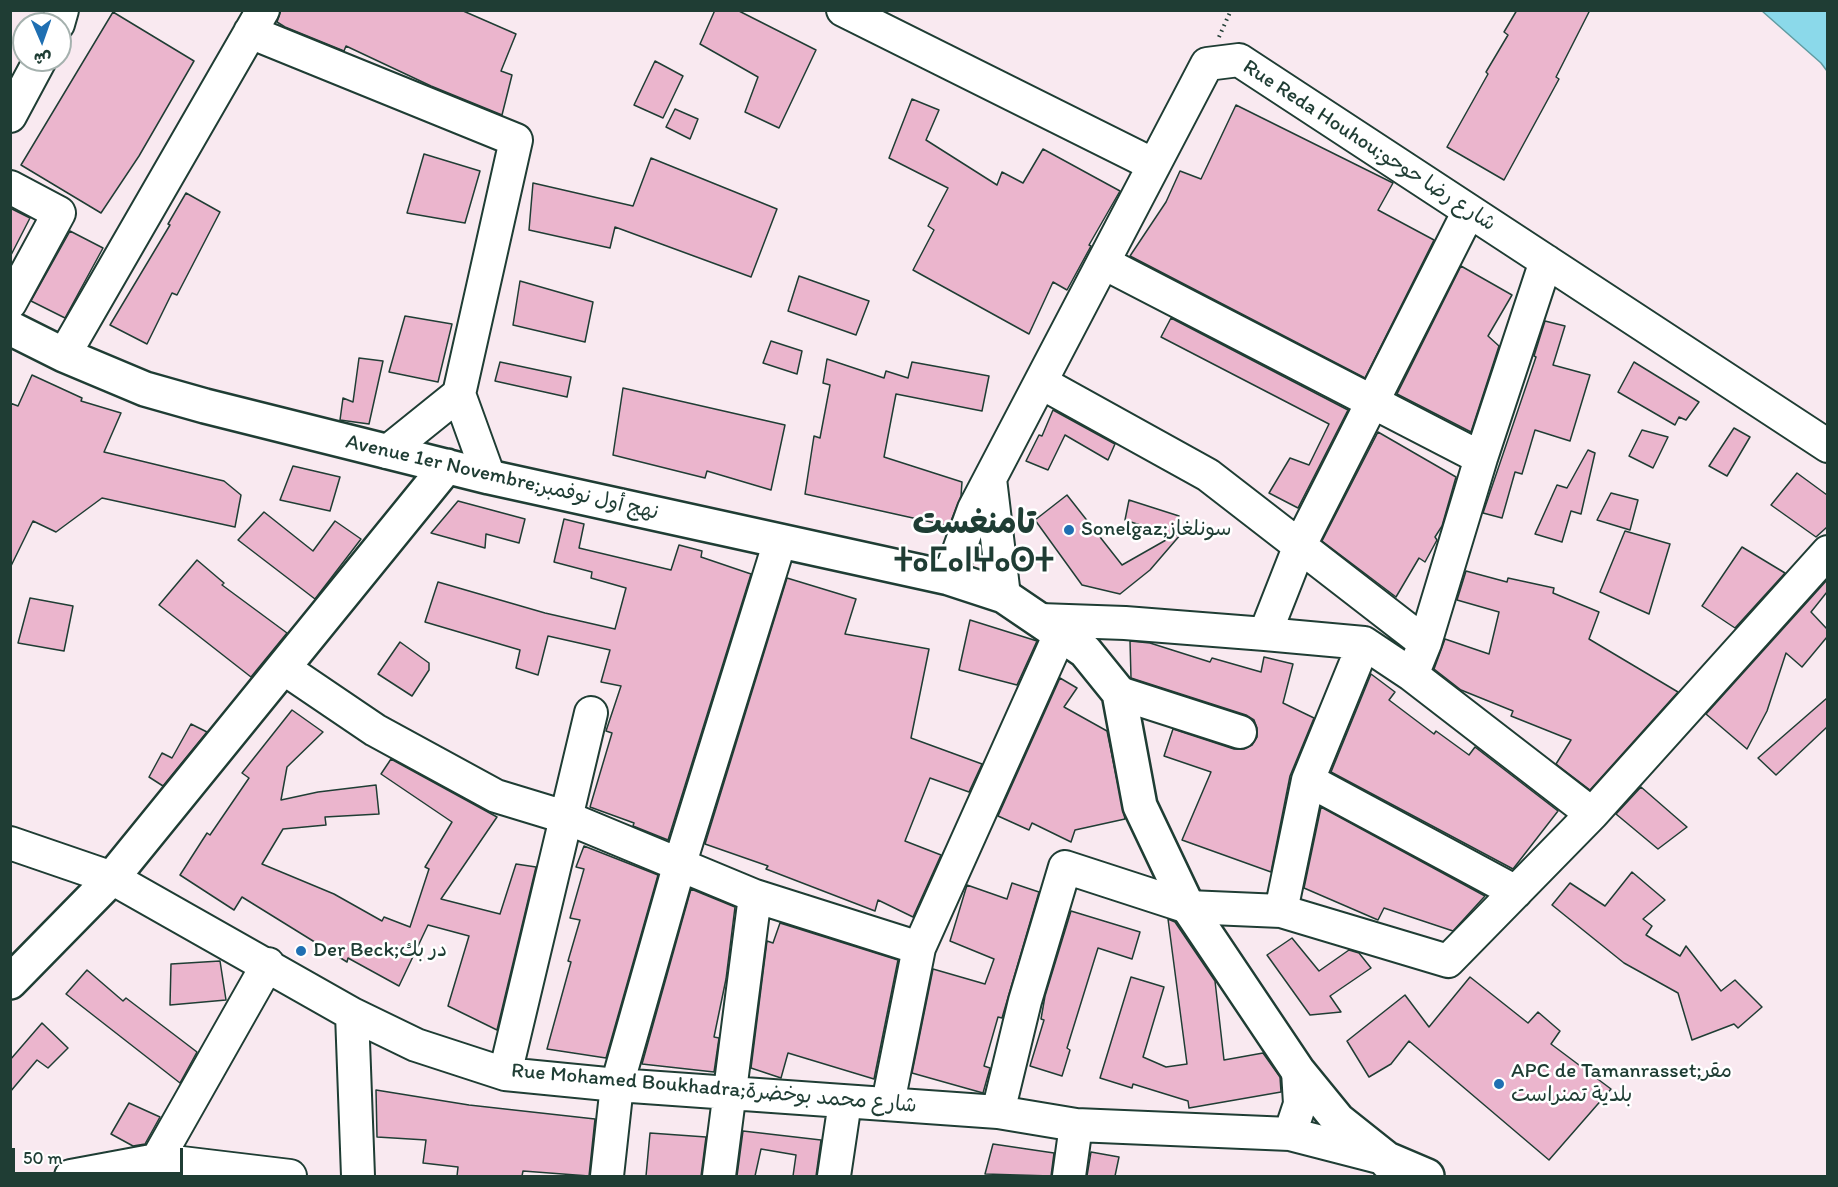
<!DOCTYPE html>
<meta charset="utf-8">
<style>
body{margin:0}
#map{position:relative;width:1838px;height:1187px;overflow:hidden;background:#f9e9f0;font-family:Itim,"Playpen Sans Arabic",sans-serif}
canvas{display:block}
.frame{position:absolute;inset:0;border:12px solid #1f3d34;pointer-events:none}
.north{position:absolute;left:12px;top:12px;width:60px;height:60px;box-sizing:border-box;background:#fff;border:2px solid #a5b1ae;border-radius:50%;rotate:178deg;font-size:16px;font-weight:700;line-height:24px;text-align:center;color:#1f3d34}
.north::after{content:'';display:block;margin:auto;width:21px;height:27px;background:#1f6fb2;clip-path:polygon(50% 0,100% 100%,50% 72%,0 100%)}
.scale{position:absolute;left:12px;top:1148px;width:171px;height:27px;box-sizing:border-box;border:3px solid #1f3d34;border-top:0;padding-left:8px;font-size:18px;line-height:21px;white-space:nowrap;color:#1f3d34;-webkit-text-stroke:4px #fff;paint-order:stroke}
</style>
<div id="map">
<canvas width="1838" height="1187"></canvas>
<div class="frame"></div>
<div class="north">ش</div>
<div class="scale">50 m</div>
</div>
<script>
const c = document.querySelector('canvas').getContext('2d');
c.lineJoin = 'round';
function fillPath(path, color) { c.fillStyle = color; c.fill(path, 'evenodd'); }
function stroke(path, color, width, dash) { c.strokeStyle = color; c.lineWidth = width; c.lineCap = dash ? 'butt' : 'round'; c.setLineDash(dash || []); c.stroke(path); }
function drawText(font, color, halo, rows, align = 'center') {
  c.font = font + ' Itim,"Playpen Sans Arabic","Noto Sans Tifinagh",sans-serif'; c.lineWidth = 5; c.setLineDash([]); c.textBaseline = 'middle'; c.strokeStyle = halo; c.fillStyle = color; for (const [text, x, y, turn = 0] of rows) {
    c.save(); c.translate(x, y); c.rotate((+turn || 0) * Math.PI / 180); c.textAlign = isNaN(turn) ? turn : align; if (halo) c.strokeText(text, 0, 0); c.fillText(text, 0, 0); c.restore();
  }
}
const water = new Path2D(`
 M1762 11H1827V71L1821 63Z`);
const building = new Path2D(`
 M281 10H461L516 34 501 71 512 75 502 115 431 86 346 46 344 51 285 27 277 22Z
 M715 10H737L816 50 779 128 745 112 758 77 700 44Z
 M1517 10H1590L1556 77 1559 79 1504 180 1447 147 1488 74 1486 72 1508 35 1504 32Z
 M113 12 194 61 139 156 101 213 21 165Z
 M655 61 683 76 663 118 634 105Z
 M912 99 939 110 926 140 997 185 1002 172 1023 183 1043 149 1120 191 1089 245 1091 246 1067 290 1053 282 1029 334 913 270 934 230 928 226 948 188 889 158Z
 M1236 105 1393 183 1378 210 1434 240 1365 378 1130 256 1166 202 1180 171 1201 179Z
 M675 109 698 119 690 139 666 127Z
 M424 154 480 171 465 223 407 213Z
 M651 158 777 209 751 277 615 227 610 248 529 230 533 183 633 206Z
 M186 193 220 212 177 295 172 293 147 344 110 325 170 225 168 224Z
 M10 208 30 218 10 257Z
 M70 231 103 248 65 318 31 301Z
 M1461 266 1512 295 1488 336 1499 346 1471 432 1397 394Z
 M799 276 869 301 856 335 788 311Z
 M520 281 593 302 585 342 513 325Z
 M405 316 452 324 438 382 389 372Z
 M1171 318 1348 410 1298 508 1269 493 1290 458 1309 465 1329 424 1161 337Z
 M1545 321 1565 326 1553 365 1590 375 1570 441 1535 430 1522 474 1515 472 1502 518 1483 513 1536 357 1534 356Z
 M771 341 802 351 797 374 763 363Z
 M359 358 383 361 369 424 340 420 343 398 353 402Z
 M827 359 884 378 886 371 908 378 912 362 989 376 982 411 896 394 884 457 962 482 961 496 949 526 805 494 814 436 820 438 830 385 823 383Z
 M500 362 571 377 567 397 495 381Z
 M1634 362 1699 402 1686 420 1679 417 1675 425 1618 392Z
 M32 375 82 398 81 401 121 413 104 452 224 481 241 495 235 527 102 498 56 532 33 521 10 568V403L18 406Z
 M623 388 785 425 771 490 707 471 705 478 613 455Z
 M1053 410 1115 444 1108 460 1065 435 1048 470 1026 461 1039 435 1042 436Z
 M1734 428 1750 437 1727 476 1709 466Z
 M1642 430 1668 437 1653 468 1629 456Z
 M1378 432 1456 477 1442 526 1435 537 1437 540 1425 562 1419 558 1396 597 1322 541Z
 M1588 450 1595 453 1581 514 1571 511 1562 542 1535 534 1557 485 1567 488Z
 M293 466 340 477 330 511 280 500Z
 M1797 473 1827 495V527L1816 537 1771 505Z
 M1611 493 1638 500 1630 530 1597 520Z
 M1067 495 1122 565 1173 536 1125 520 1129 500 1179 516 1173 536 1181 534 1150 570 1120 594 1082 585 1035 520Z
 M458 501 525 519 519 543 486 534 485 548 431 533Z
 M264 512 313 551 335 521 361 539 315 599 238 540Z
 M564 519 584 524 579 548 671 570 679 545 702 551 701 557 751 574 668 840 633 826 634 823 590 807 612 733 606 731 621 686 601 682 610 650 548 636 538 675 516 668 520 650 425 622 438 582 545 613 615 629 626 588 591 578 592 572 554 562Z
 M1625 531 1670 544 1649 614 1600 592Z
 M1742 547 1785 573 1735 628 1702 606Z
 M197 560 224 583 222 585 287 633 251 677 159 605Z
 M1466 571 1507 582 1508 578 1554 588 1553 593 1599 612 1589 639 1678 692 1590 790 1556 764 1571 740 1511 716 1513 711 1461 690 1434 669 1445 639 1489 654 1499 612 1457 600Z
 M787 578 856 599 845 634 929 649 911 738 982 764 969 792 930 778 905 841 941 855 913 917 878 900 875 911 766 869 768 866 705 844Z
 M1827 580V592L1811 612 1827 629V637L1802 667 1786 653 1767 711 1747 749 1706 714Z
 M30 598 73 606 64 651 18 643Z
 M970 620 1037 641 1017 685 959 670Z
 M1130 641 1150 643 1210 662 1212 658 1261 672 1264 657 1293 664 1283 703 1314 718 1290 776 1271 872 1182 840 1211 772 1164 756 1173 729 1234 749H1244L1252 745 1257 737V728L1254 720 1246 715 1131 678Z
 M400 642 429 663V670L412 696 378 674Z
 M1371 674 1395 692 1389 700 1434 734 1436 731 1469 755 1475 747 1558 811 1513 869 1331 772Z
 M1060 678 1077 688 1064 707 1107 731 1125 819 1075 830 1071 842 1032 823 1029 830 998 816Z
 M1827 698V727L1776 775 1758 758Z
 M292 710 323 732 287 767 281 800 318 792 376 785 379 814 325 817 326 825 283 829 262 864 334 894 382 921 384 917 410 927 429 869 425 867 452 822 381 774 391 759 497 817 441 899 500 914 516 864 536 867 497 1030 448 1006 469 936 428 925 399 986 348 958 347 962 242 897 234 910 180 875 207 833 210 835 249 778 242 773Z
 M191 724 207 732 163 786 149 777 162 753 172 758Z
 M1641 787 1687 827 1658 849 1616 814Z
 M1321 807 1485 896 1453 931 1384 908 1378 920 1304 888Z
 M584 846 658 875 606 1058 547 1049 571 962 568 961 580 920 570 918 584 869 576 867Z
 M1632 872 1665 900 1643 919 1652 926 1646 935 1680 956 1686 946 1721 991 1735 980 1762 1007 1738 1028 1734 1024 1692 1040 1678 993 1624 963 1552 905 1570 883 1605 906Z
 M1012 883 1039 892 1002 1018 998 1017 984 1066 990 1068 983 1093 912 1073 933 969 985 984 994 959 950 941 967 885 1007 899Z
 M691 889 735 907 726 979 714 1037 719 1038 714 1072 642 1064Z
 M1071 911 1140 932 1132 959 1098 948 1067 1048 1070 1050 1062 1076 1030 1066 1044 1020 1041 1019 1045 996Z
 M1168 919 1175 922 1215 981 1224 1060 1263 1053 1280 1077 1281 1092 1189 1108 1188 1101 1133 1084 1132 1088 1100 1078 1131 977 1164 987 1143 1057 1166 1067 1187 1064Z
 M780 923 898 960 874 1079 788 1053 781 1078 751 1068 767 941 773 943Z
 M1292 938 1319 971 1349 950 1359 953 1371 968 1330 996 1341 1012 1310 1015 1267 955Z
 M220 961 226 1000 170 1005 171 964Z
 M87 970 123 1001 126 998 197 1052 180 1083 66 994Z
 M1470 977 1528 1023 1538 1012 1560 1031 1551 1044 1611 1089 1549 1160 1409 1041 1391 1064 1369 1077 1347 1041 1405 995 1429 1027Z
 M42 1023 68 1048 48 1068 37 1060 10 1092V1060Z
 M376 1090 469 1105 595 1119 589 1176 523 1171 522 1176H457L458 1167 423 1163 426 1140 377 1137Z
 M129 1103 160 1117 145 1144 133 1146 111 1134Z
 M743 1131 821 1140 816 1176H793L796 1155 761 1149 755 1176H737Z
 M650 1133 706 1137 701 1176H646Z
 M993 1144 1054 1153 1051 1176 985 1174Z
 M1091 1152 1119 1157 1115 1176H1087Z`);
const path = new Path2D(`
 M1219 37 1231 10`);
const minor = new Path2D(`
 M843 10 1154 165
 M58 24 62 10
 M250 32 516 140 459 394 387 452
 M10 116 40 60
 M10 187 59 213 10 303
 M1546 261 1481 458 1425 643 1412 675 1592 814
 M1104 263 1481 458
 M64 355 263 10
 M1042 383 1208 475 1425 643
 M459 394 489 477
 M990 479 1004 596
 M949 578 974 509 1207 64 1239 60 1828 446
 M1040 620 1125 623 1265 634 1300 545 1469 211
 M1265 634 1364 643 1412 675
 M285 669 375 730 496 796 565 817 755 896 919 948
 M1119 693 1240 732
 M1308 780 1516 892
 M10 843 112 878 352 1014 416 1045 505 1074 617 1085 998 1112 1076 1125 1290 1134 1387 1159V1163
 M1281 911 1308 780 1364 643
 M352 1014 358 1176
 M505 1074 591 713
 M888 1103 919 948 1060 634
 M998 1112 1025 1001 1065 867 1188 907 1281 911 1448 961 1592 814 1828 552
 M1290 1134 1300 1104 1298 1071
 M71 1176 157 1160 268 964
 M154 1176 157 1160 290 1176
 M607 1176 617 1085 680 863 780 541
 M719 1176 755 896
 M834 1176 845 1102
 M1069 1176 1076 1125`);
const major = new Path2D(`
 M10 328 64 355 145 389 205 406 489 477 949 578 1004 596 1085 651 1119 693 1140 806 1188 907 1298 1071 1338 1120 1387 1159 1427 1176
 M10 982 112 878 447 466`);
const markers = [
 [1069,530,6,"#1f6fb2"],
 [301,951,6,"#1f6fb2"],
 [1499,1084,6,"#1f6fb2"]
];
const streetNames = [
 ["Rue Reda Houhou;شارع رضا حوحو",1369,146,33],
 ["Avenue 1er Novembre;نهج أول نوفمبر",502,478,13],
 ["Rue Mohamed Boukhadra;شارع محمد بوخضرة",714,1089,5]
];
const poiNames = [
 ["Sonelgaz;سونلغاز",1081,530],
 ["Der Beck;در بك",313,951],
 ["APC de Tamanrasset;مقر",1511,1072],
 ["بلدية تمنراست",1511,1096]
];
const townNames = [
 ["تامنغست",974,525],
 ["ⵜⴰⵎⴰⵏⵖⴰⵙⵜ",974,563]
];
fillPath(water, '#8bd9ea');
stroke(water, '#609ba1', 1.5);
fillPath(building, '#ebb5cd');
stroke(building, '#1f3d34', 1.5);
stroke(minor, '#1f3d34', 36);
stroke(major, '#1f3d34', 38);
stroke(path, '#1f3d34', 4, [1.5, 4.5]);
stroke(minor, '#fff', 32);
stroke(major, '#fff', 33);
for (const [x, y, r, color] of markers) { const dot = new Path2D(); dot.arc(x, y, r, 0, 2 * Math.PI); c.fillStyle = color; c.fill(dot); stroke(dot, '#fff', 2); }
drawText('21px', '#1f3d34', '#fff', streetNames);
drawText('21px', '#1f3d34', '#fff', poiNames, 'left');
drawText('bold 33px', '#1f3d34', '#fff', townNames);
</script>
